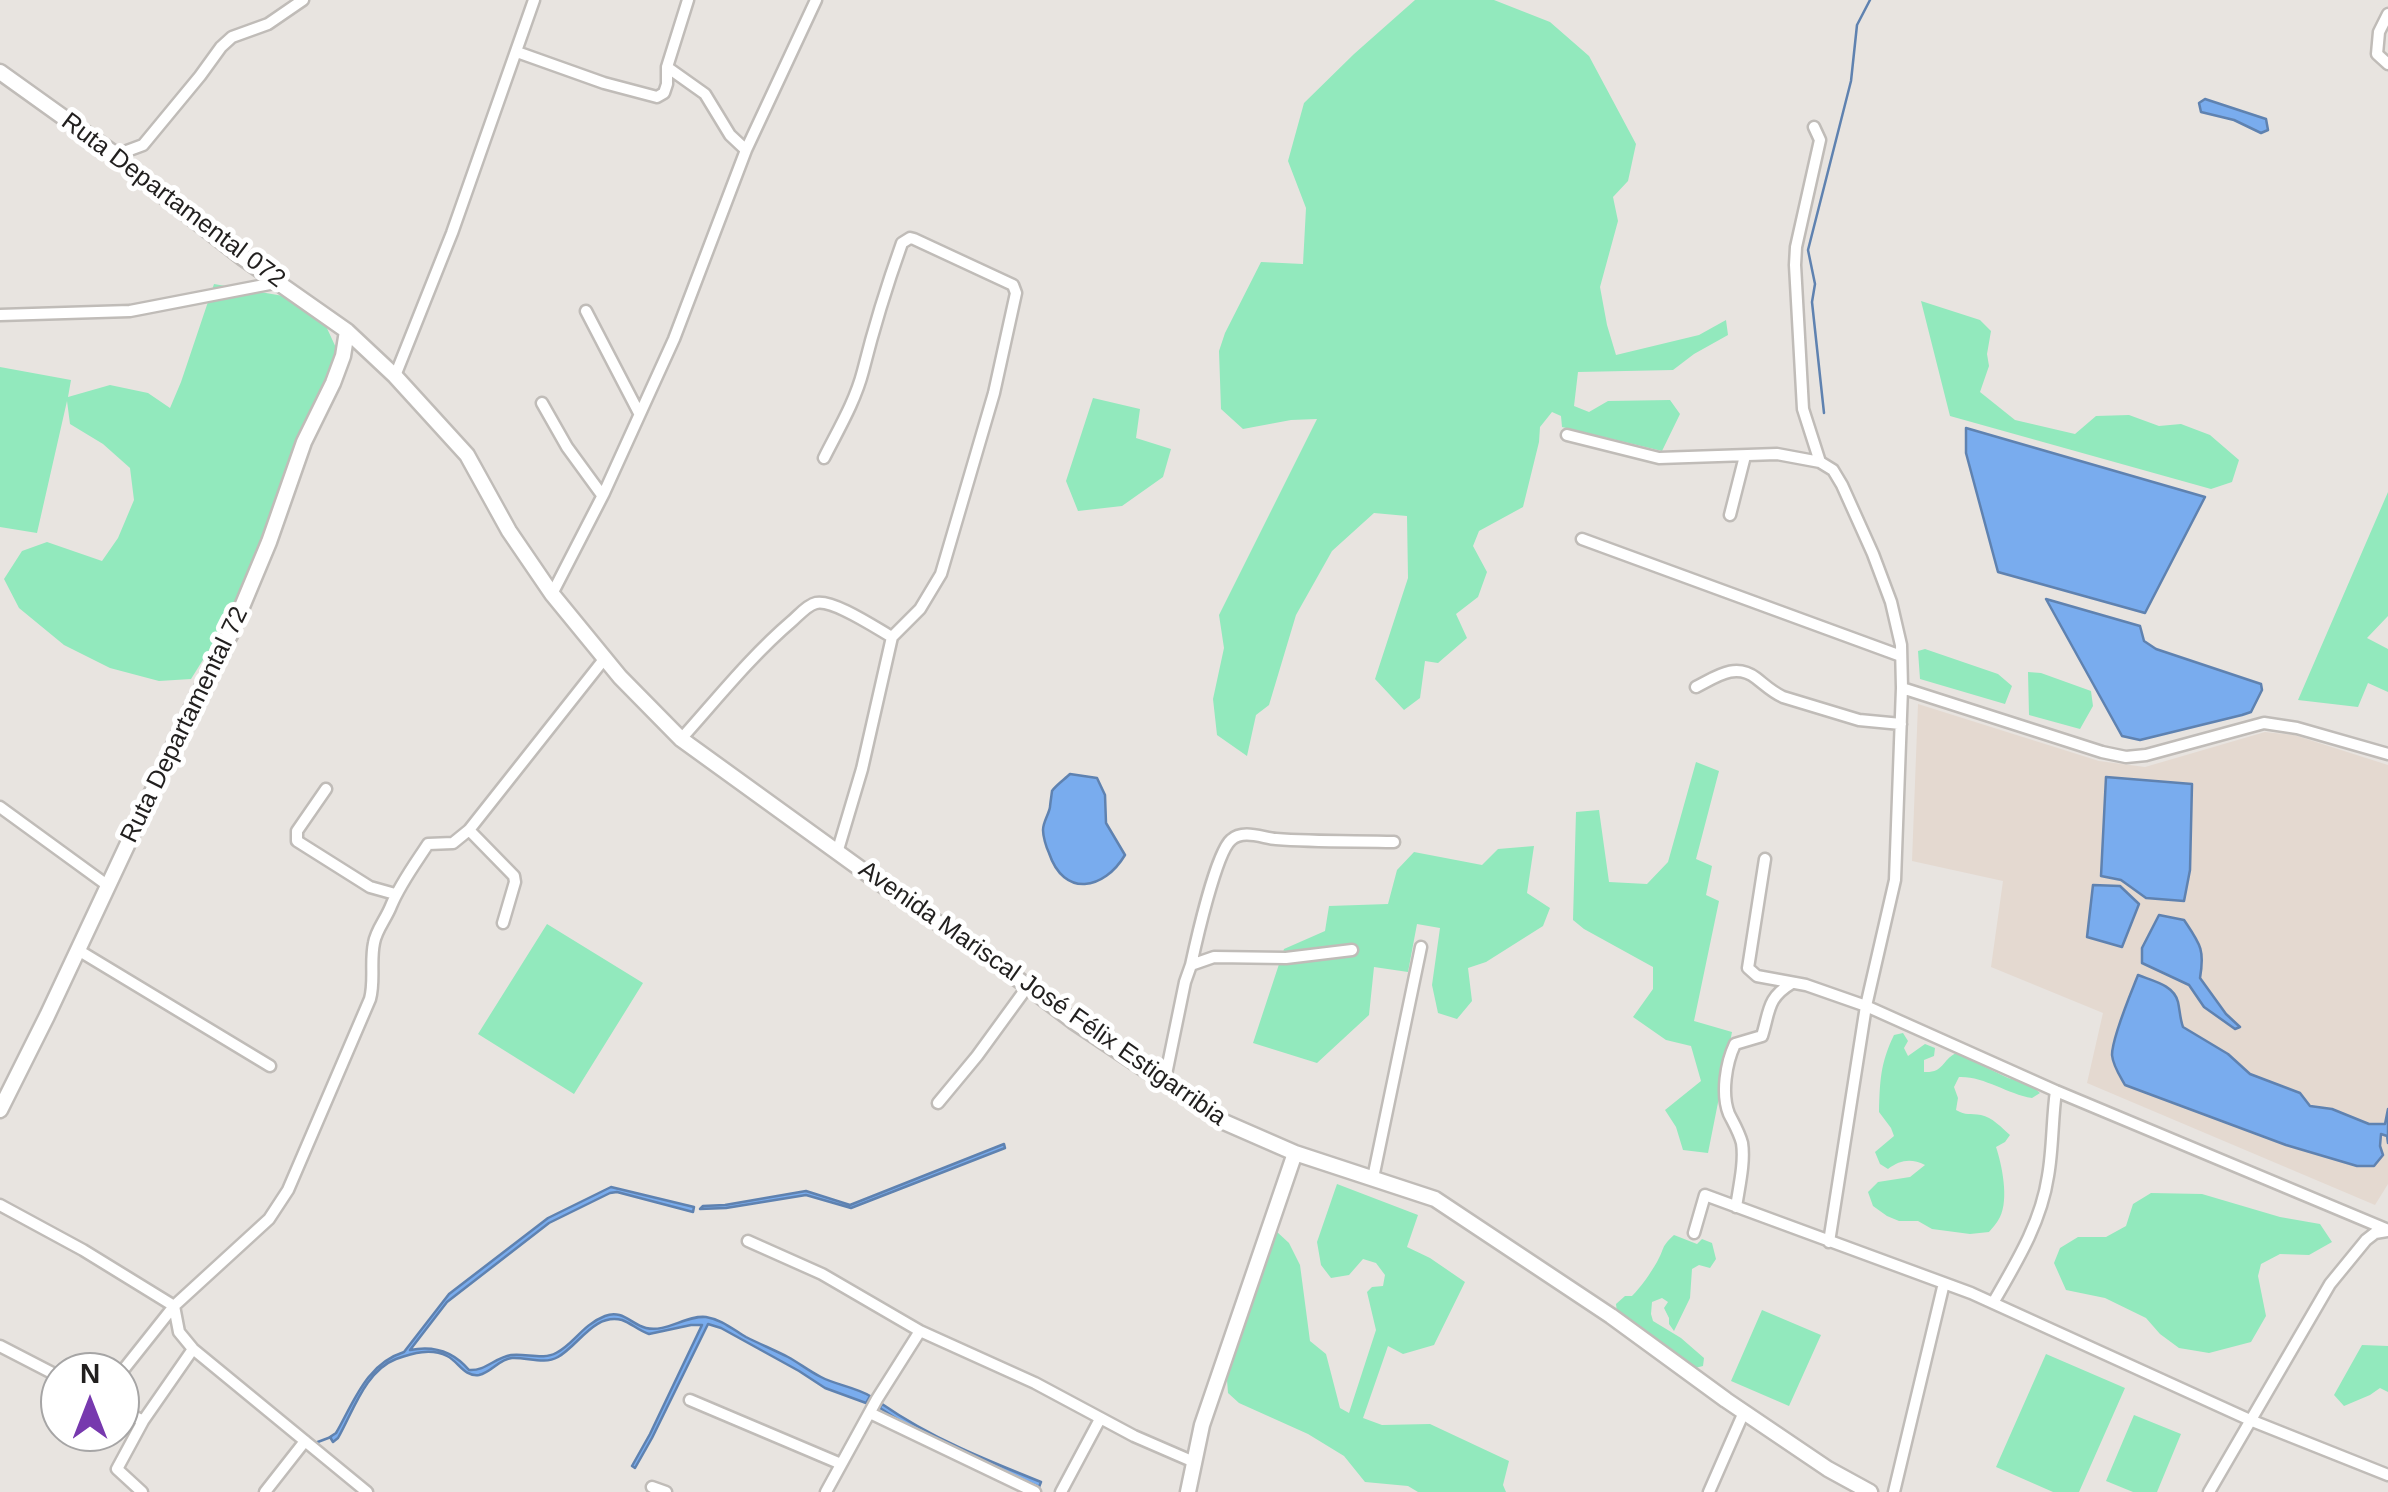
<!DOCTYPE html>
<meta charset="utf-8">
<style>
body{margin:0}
#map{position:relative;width:2388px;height:1492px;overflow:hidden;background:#e8e4e0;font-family:Helvetica,sans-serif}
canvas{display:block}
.north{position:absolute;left:40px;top:1352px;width:100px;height:100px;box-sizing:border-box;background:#fff;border:2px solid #a6a5a5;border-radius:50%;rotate:0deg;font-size:28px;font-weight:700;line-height:40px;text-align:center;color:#211f1e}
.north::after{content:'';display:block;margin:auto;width:35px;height:45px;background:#7739ae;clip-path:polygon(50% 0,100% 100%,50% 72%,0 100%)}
</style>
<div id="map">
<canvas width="2388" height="1492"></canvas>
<div class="north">N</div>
</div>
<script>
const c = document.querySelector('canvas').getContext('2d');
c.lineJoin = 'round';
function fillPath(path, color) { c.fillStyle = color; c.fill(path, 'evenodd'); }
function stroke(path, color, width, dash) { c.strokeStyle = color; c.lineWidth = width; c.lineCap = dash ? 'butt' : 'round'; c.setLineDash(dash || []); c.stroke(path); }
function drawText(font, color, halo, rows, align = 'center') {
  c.font = font + ' Helvetica,sans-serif'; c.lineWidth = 10; c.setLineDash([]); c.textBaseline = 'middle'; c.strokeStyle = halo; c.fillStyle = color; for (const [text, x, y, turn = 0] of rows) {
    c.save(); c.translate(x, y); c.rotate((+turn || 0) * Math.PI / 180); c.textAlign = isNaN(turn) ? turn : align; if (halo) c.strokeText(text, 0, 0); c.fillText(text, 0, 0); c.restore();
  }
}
const built = new Path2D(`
 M1918 704 2099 761 2145 767 2265 732 2294 735 2388 765V1184L2375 1205 2087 1083 2103 1013 1991 967 2003 881 1912 861Z`);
const green = new Path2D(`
 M1415 0H1494L1550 22 1589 56 1636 144 1628 181 1613 197 1618 221 1600 287 1607 325 1616 355 1699 335 1726 320 1728 335 1694 354 1673 370 1578 372 1574 406 1589 412 1608 401 1670 400 1680 414 1662 451 1562 427 1561 416 1552 412 1540 427 1539 442 1523 507 1479 531 1473 546 1487 572 1478 597 1456 614 1467 638 1438 663 1425 661 1420 698 1404 710 1375 679 1408 578 1407 516 1374 513 1332 551 1296 615 1269 705 1256 715 1247 756 1217 735 1213 699 1224 648 1219 615 1317 419 1291 420 1243 429 1221 409 1219 351 1225 333 1261 262 1303 264 1306 208 1288 161 1304 103 1354 54Z
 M214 284 295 298 325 324 338 352 284 474 236 607 191 679 159 681 110 668 64 645 19 608 4 579 22 551 47 542 102 561 118 538 134 500 130 468 103 444 70 424 67 401 37 533 0 527V367L71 380 68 397 110 385 148 393 170 408 181 382Z
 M1921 301 1980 320 1991 331 1987 354 1989 366 1980 392 2015 420 2075 434 2096 416 2129 415 2159 426 2181 424 2210 435 2239 460 2232 482 2211 489 1950 416Z
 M1093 398 1140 409 1136 438 1171 449 1163 477 1122 506 1078 511 1066 481Z
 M2388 492V616L2367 638 2388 649V692L2368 683 2358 707 2298 700Z
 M1925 649 1998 674 2012 686 2005 704 1920 679 1918 651Z
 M2028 672 2041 673 2091 691 2093 706 2080 729 2029 715Z
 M1696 762 1719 771 1696 859 1712 866 1706 895 1719 901 1694 1021 1732 1032 1708 1153 1683 1150 1676 1127 1665 1110 1701 1081 1691 1046 1666 1040 1633 1017 1653 989V967L1584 929 1573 920 1576 812 1599 810 1609 882 1647 884 1668 862Z
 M1534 846 1527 893 1550 908 1543 926 1486 962 1468 968 1472 1001 1457 1019 1438 1013 1432 985 1440 928 1417 924 1408 972 1374 967 1369 1015 1317 1063 1253 1043 1284 949 1325 931 1329 906 1388 904 1397 870 1414 852 1482 865 1498 849Z
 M547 924 643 983 574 1094 478 1034Z
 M1903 1033 1908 1041 1904 1048 1908 1056 1925 1044 1935 1048 1934 1056 1924 1060V1072C1944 1073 1941 1061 1956 1053L2008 1078 2030 1084 2040 1093 2032 1098C2007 1094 1984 1076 1959 1077L1954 1087 1958 1098 1956 1110C1966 1116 1970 1113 1981 1115 1992 1117 2002 1128 2010 1135L2005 1142 1996 1147C2002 1165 2009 1199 2000 1217 1997 1223 1993 1227 1989 1232L1970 1234 1932 1229 1918 1221H1899L1887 1216 1873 1206 1868 1192 1878 1182 1910 1177 1925 1165C1911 1158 1900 1160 1888 1169L1880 1164 1875 1152 1894 1136 1891 1128 1879 1112C1880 1081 1880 1064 1894 1035Z
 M1337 1184 1418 1215 1407 1247 1430 1258 1465 1282 1434 1345 1403 1354 1388 1346 1363 1418 1382 1425 1430 1424 1509 1461 1503 1485 1506 1492H1418L1408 1486 1365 1482 1344 1456 1308 1434 1239 1403 1228 1393 1227 1380 1232 1362 1276 1231 1289 1243 1300 1265 1310 1341 1326 1354 1340 1408 1349 1413 1376 1330 1367 1292 1372 1287 1383 1286 1385 1275 1376 1263 1363 1259 1349 1275 1331 1278 1321 1265 1317 1242Z
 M2151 1193 2202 1194 2280 1217 2320 1224 2332 1242 2309 1255 2280 1254 2261 1264 2258 1276 2266 1316 2251 1342 2209 1353 2179 1348 2160 1334 2146 1318 2105 1298 2066 1290 2054 1263 2060 1248 2078 1237H2106L2126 1226 2133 1204Z
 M1674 1235 1697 1244 1702 1239 1712 1243 1716 1259 1710 1268 1699 1265 1692 1269 1690 1298 1674 1331 1669 1324V1318L1664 1308 1668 1302 1662 1298 1652 1302 1651 1314 1653 1321 1681 1338 1704 1358 1703 1366 1695 1368 1661 1349 1617 1314 1616 1304 1625 1296H1632C1641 1287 1650 1274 1657 1262 1665 1248 1660 1248 1674 1235Z
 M1762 1310 1821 1335 1789 1406 1731 1381Z
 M2362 1345 2388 1346V1392L2380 1388 2370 1395 2344 1406 2334 1395Z
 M2046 1354 2125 1388 2079 1492H2053L1996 1467Z
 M2134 1415 2181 1434 2157 1492H2133L2106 1481Z`);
const water = new Path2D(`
 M2205 99 2266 119 2268 130 2261 133 2234 120 2201 112 2199 103Z
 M1966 428 2205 497 2145 613 1998 572 1966 453Z
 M2046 599 2140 626 2144 641 2156 649 2261 684 2262 690 2251 712 2242 715 2140 740 2122 736Z
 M1070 774 1097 778 1105 795 1106 823 1125 855C1104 890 1064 898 1049 853 1046 847 1043 836 1043 830 1043 822 1049 814 1050 807 1050 805 1052 792 1052 791 1056 785 1065 779 1070 774Z
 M2106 777 2192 784 2190 870 2184 901 2146 898 2121 880 2101 876Z
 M2093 885 2120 886 2139 904 2122 947 2087 937Z
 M2159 915 2184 920C2200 944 2205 949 2200 978L2226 1014 2240 1027 2235 1029 2204 1007 2189 985 2142 963V948Z
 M2138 975C2153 981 2174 985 2178 1002 2180 1011 2180 1019 2183 1027L2228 1054 2250 1074 2300 1093 2310 1106 2332 1109 2369 1124H2385L2388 1109V1143L2387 1136 2381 1134 2380 1146 2383 1155 2374 1166H2357L2286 1145 2125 1085C2120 1076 2113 1066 2112 1055 2112 1037 2131 993 2138 975Z
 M1004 1144 1005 1148 851 1208 806 1195 726 1208 700 1209 703 1206 725 1205 806 1191 850 1205Z
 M611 1187 694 1207 693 1212 617 1192 610 1193 549 1223 447 1302 410 1350C434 1345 453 1351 469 1370 486 1371 494 1358 511 1355 525 1353 544 1360 556 1353 574 1344 582 1325 605 1316 622 1309 631 1324 646 1328 666 1333 686 1315 706 1317 723 1320 732 1329 746 1337 760 1344 774 1350 788 1357 799 1363 809 1371 821 1377 836 1385 855 1387 870 1396L866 1403 825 1388 799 1371 721 1328 708 1324 652 1438 635 1468 632 1466 650 1434 702 1325H691L649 1334C639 1331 631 1323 622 1320 594 1313 579 1345 558 1357 544 1365 527 1357 512 1358 499 1359 492 1372 479 1375 464 1377 459 1362 447 1356 431 1348 413 1353 396 1359 365 1371 353 1412 338 1438L333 1442 330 1437 336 1433C354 1402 366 1364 404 1352L449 1294 548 1218Z
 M882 1404C931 1438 986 1460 1041 1482L1039 1487 946 1446 909 1427 880 1408Z`);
const stream = new Path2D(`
 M1824 413 1812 302 1815 284 1808 250 1851 81 1857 25 1870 0
 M315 1443 331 1437`);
const street = new Path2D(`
 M2388 14 2379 32 2377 54 2388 64
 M517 52 604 83 657 97 664 93 667 84V67L688 0
 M667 67 705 94 730 135 746 150
 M1814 127 1820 140 1796 247 1795 265 1803 409 1820 462 1833 470 1842 485 1873 554 1891 602 1901 645 1902 688 1895 880 1866 1006 1829 1242
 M116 155 143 145 200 76 221 47 232 37 268 24 303 0
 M586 311 639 413
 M0 315 130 311 280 282
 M395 376 452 233 534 0
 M542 403 567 447 602 495
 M1567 435 1659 458 1777 454 1820 462
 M824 458C838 430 855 402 863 371 874 327 887 285 902 243L910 238 914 239 1013 285 1016 293 994 393 941 574 920 609 892 637 862 769 837 853
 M1730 515 1745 456
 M1582 539 1901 656
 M552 594 604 493 674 339 746 150 816 0
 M1696 687C1716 677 1735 662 1756 678 1765 685 1772 692 1783 697L1859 720 1901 724
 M1902 688 2102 752 2126 757 2146 755 2264 723 2297 728 2388 754
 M681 739C717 699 750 657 792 621 798 616 807 605 816 603 833 599 876 628 892 637
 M326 789 297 831V841L370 887 395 894
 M0 807 107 885
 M469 830 514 876 515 882 503 923
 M1765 859 1748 968 1757 976 1806 985 1866 1006 2056 1091 2388 1230
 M78 950 270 1066
 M1191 965C1196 942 1216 853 1231 840 1243 829 1263 838 1276 839 1315 842 1355 841 1394 842
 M1164 1084 1185 982 1191 965 1214 957 1286 958 1352 950
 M938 1103 977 1056 1028 986
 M1373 1178 1421 947
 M0 1205 83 1250 174 1306 269 1219 288 1190 370 999C375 981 370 962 374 943 376 930 386 919 391 906 400 884 415 864 428 844L453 843 469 830 605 658
 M1736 1207C1739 1187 1745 1162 1742 1143 1739 1132 1734 1124 1729 1114 1721 1094 1726 1063 1735 1044L1762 1036C1770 1010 1767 998 1792 983
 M1694 1233 1705 1195 1971 1293 2250 1420 2388 1475
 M748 1241 822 1274 920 1331 1035 1383 1134 1436 1194 1462
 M1993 1303C2016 1263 2041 1223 2048 1176 2053 1148 2052 1119 2056 1091
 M0 1346 60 1377
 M120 1374 174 1306 179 1332 193 1349 367 1492
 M690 1400 841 1464
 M120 1409 143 1421 193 1349
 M870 1413 1035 1492
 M652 1487 666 1492
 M142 1492 117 1469 143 1421
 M265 1492 305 1441
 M826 1492 877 1399 920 1331
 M1061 1492 1100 1419
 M1709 1492 1744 1412
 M1894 1492 1944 1283
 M2209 1492 2330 1284 2366 1240 2375 1233 2387 1231`);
const secondary = new Path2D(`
 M0 72 116 155 142 179 243 258 347 331 395 376 467 455 509 531 552 594 620 677 681 739 887 888 998 964 1073 1021 1224 1122 1295 1153 1435 1199 1611 1316 1726 1400 1828 1469 1870 1492
 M0 1110 47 1016 190 711 231 633 269 542 304 442 333 383 343 356 347 331
 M1188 1492 1202 1425 1295 1153`);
const streetNames = [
 ["Ruta Departamental 072",173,201,37],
 ["Ruta Departamental 72",185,725,-64],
 ["Avenida Mariscal José Félix Estigarribia",1042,994,35]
];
fillPath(built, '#e4d9d0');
fillPath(green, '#92e9bd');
fillPath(water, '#79acee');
stroke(water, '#5f82b0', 2.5);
stroke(stream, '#5f82b0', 2.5);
stroke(street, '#c0bcb8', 15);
stroke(secondary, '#c0bcb8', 19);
stroke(street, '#fff', 10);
stroke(secondary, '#fff', 14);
drawText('25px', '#211f1e', '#fff', streetNames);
</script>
